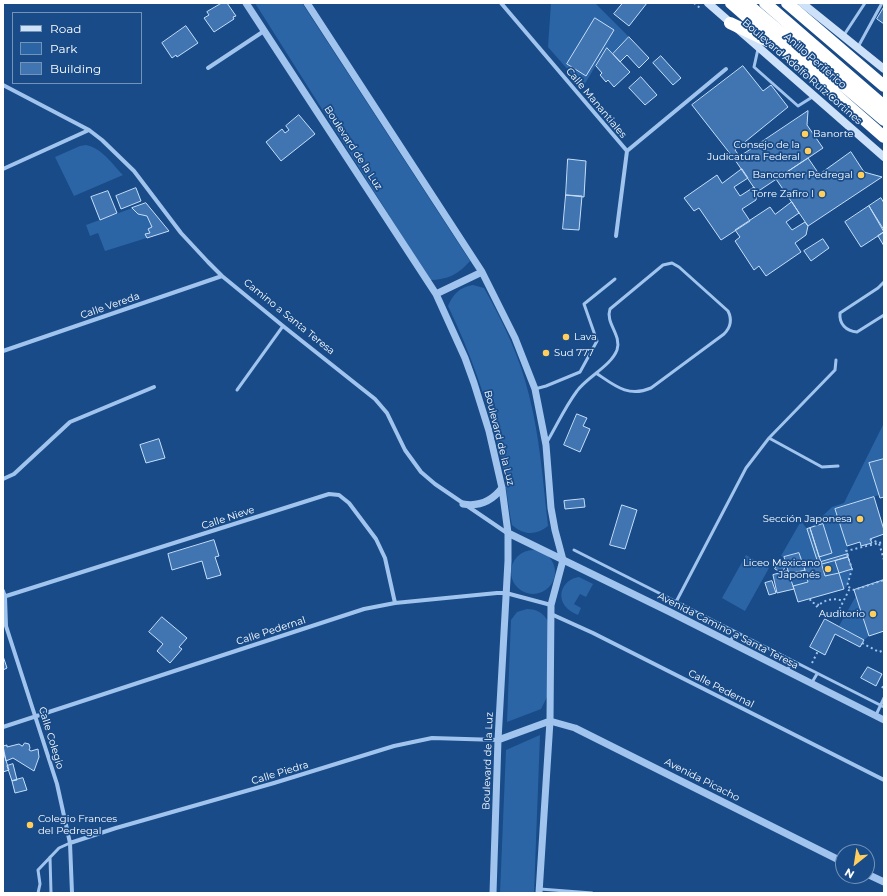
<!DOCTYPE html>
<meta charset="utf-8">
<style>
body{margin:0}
#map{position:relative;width:887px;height:896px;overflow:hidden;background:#184b88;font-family:Montserrat,sans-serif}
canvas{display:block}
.frame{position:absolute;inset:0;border:4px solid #fff;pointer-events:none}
.legend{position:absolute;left:12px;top:12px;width:130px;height:72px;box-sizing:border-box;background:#184b88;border:1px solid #7493b8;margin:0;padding:5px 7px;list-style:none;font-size:12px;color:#fff}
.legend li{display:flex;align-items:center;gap:8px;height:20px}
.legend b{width:20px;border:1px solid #7493b8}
.north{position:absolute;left:835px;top:844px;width:40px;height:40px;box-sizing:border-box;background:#184b88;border:1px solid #7493b8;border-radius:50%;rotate:210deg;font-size:11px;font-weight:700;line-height:16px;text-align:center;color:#fff}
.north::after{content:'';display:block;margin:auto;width:14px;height:18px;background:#ffce5c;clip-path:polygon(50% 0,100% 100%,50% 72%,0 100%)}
</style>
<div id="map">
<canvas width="887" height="896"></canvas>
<div class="frame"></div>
<ul class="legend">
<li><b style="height:5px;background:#cde1f9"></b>Road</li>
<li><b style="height:11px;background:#2b65a6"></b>Park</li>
<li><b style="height:11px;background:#4175b1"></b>Building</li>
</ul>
<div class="north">N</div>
</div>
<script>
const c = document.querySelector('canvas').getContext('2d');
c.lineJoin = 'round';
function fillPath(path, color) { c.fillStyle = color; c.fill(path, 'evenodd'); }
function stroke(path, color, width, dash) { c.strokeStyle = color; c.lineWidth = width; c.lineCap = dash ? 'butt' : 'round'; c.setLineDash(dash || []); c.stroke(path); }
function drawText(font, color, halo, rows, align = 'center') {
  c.font = font + ' Montserrat,sans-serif'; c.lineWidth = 3.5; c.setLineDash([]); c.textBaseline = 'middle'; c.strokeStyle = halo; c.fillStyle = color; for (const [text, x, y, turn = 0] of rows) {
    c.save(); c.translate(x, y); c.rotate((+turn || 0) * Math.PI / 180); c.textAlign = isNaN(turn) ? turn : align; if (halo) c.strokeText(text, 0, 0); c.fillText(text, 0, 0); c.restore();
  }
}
const green = new Path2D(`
 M255 3H302L470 261C459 274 447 280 430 280Z
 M551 3H595L629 37 613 54 606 48 583 87 548 47Z
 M86 145C102 148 112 164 123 175L74 196 55 157 80 146Z
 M146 203 169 231 105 251 98 233 90 236 86 225Z
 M473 285 484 288C503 322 520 357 529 395 540 438 543 482 548 526 536 536 523 535 512 525 507 500 505 474 499 449 487 400 470 352 448 306 453 294 460 287 473 285Z
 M884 423V459L869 464 879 495 836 509 847 546 848 554 821 562 819 557 832 553 823 524 810 528 832 507 844 503Z
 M801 521 807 529 818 563 804 567 799 553 784 557 781 556Z
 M511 572a22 22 0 1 1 44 0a22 22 0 1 1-44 0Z
 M746 555 769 568 745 611 722 598Z
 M835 561 839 573 852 569 847 586 844 589 839 573 825 576 822 564Z
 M805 570 808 582 793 586 789 574Z
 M579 577 593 584 586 597 580 594 574 604 581 608 578 615C573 613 568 610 565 606 556 593 565 579 579 577Z
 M856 596 869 636 864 640 839 626Z
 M527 609C537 609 543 613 548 621V695L541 709 507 722 511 620 517 612Z
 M540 735 534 893H500L506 750Z`);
const building = new Path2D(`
 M222 3H227L236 16 233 17 234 19 214 32 204 18 209 15 207 12Z
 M623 3H647L629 26 614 14Z
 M884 7V24L877 19Z
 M595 18 614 30 586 76 567 64Z
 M186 26 198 43 177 57 176 55 172 58 162 43Z
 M629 37 649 58 639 68 627 55 620 62 613 54Z
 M607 48 630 72 614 87 608 80 606 82 600 75 602 73 596 66Z
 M661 56 681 78 673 85 653 63Z
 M743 66 763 91 771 85 788 107 735 150 740 157 735 160 692 105Z
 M641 77 657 95 645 105 629 88Z
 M808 111 807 125 823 148 757 192 735 160Z
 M299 115 315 134 281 161 266 142 282 129 285 133 289 130 286 126Z
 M851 152 864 172 882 177 808 226 776 179 808 158 819 174Z
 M568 159 586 161 584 197 566 195Z
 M742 169 748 178 734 187 740 196 754 187 757 192 756 200 742 209 750 221 721 240 699 208 694 211 684 198 717 175 722 183Z
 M136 188 141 201 121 209 116 196Z
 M108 191 117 213 100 220 91 197Z
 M566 195 582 196 579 230 563 229Z
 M881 198 884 203V230L869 206Z
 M792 202 799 213 786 222 792 230 805 222 808 226 806 235 795 243 801 252 766 276 759 266 754 270 735 241 740 237 735 230 770 207 775 214Z
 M146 203 169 231 147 238 145 234 150 233 148 229 152 227 147 216 138 214 132 208Z
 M869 206 884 232 861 247 845 222Z
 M884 232V246L878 236Z
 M823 239 829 248 811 261 804 251Z
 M577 414 587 418 583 426 590 429 580 452 564 445Z
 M159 439 165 458 146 463 140 445Z
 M884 459V497L880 498 869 463Z
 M874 497 884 530V534L870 539 872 543 861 546 860 542 847 546 835 509Z
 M584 499 585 507 565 509 564 501Z
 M622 505 637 510 625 549 610 545Z
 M823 524 832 553 819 557 810 528Z
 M810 528 821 562 818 563 807 529Z
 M214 540 219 556 215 557 221 575 207 579 202 561 172 570 168 554Z
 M799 553 805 570 789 574 784 557Z
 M848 554V557L822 564 821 562Z
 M848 557 852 569 839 573 835 561Z
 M779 561 786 565 782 573 775 569Z
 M821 562 825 576 839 573 844 589 798 602 793 586 808 582 804 567Z
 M788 571 794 589 777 593 773 575Z
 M884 580V631L869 636 854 590Z
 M772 581 776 593 769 595 765 583Z
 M162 617 187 638 179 647 182 649 170 663 157 651 163 644 149 632Z
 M825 619 864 640 860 647 835 634 825 655 810 647Z
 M3 656 7 668 3 670Z
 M868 667 882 674 876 686 861 678Z
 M25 743 29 744 30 748 29 750 31 751 38 749 39 757 34 771 13 758 6 761 3 746 7 745V747L19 744 22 746Z
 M4 754 9 770 3 772V755Z
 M13 764 17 780 12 781 7 766Z
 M23 778 27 790 15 793 12 781Z`);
const path = new Path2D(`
 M694 3 700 8
 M870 539 879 543 884 542
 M884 560 879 543 846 551 852 569 847 586 854 590 884 580
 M810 599 811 602 819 605
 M816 607C825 600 832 597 843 601
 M835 618 850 588
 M862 643 879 652 884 650
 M812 663 818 651
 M882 688 884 685`);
const service = new Path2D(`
 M844 35 865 3
 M858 47 882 3
 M758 49 754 67 798 106 814 96
 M884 282 878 288 840 313C839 324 846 331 857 332L884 315
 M535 389 546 386 580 372 597 341 584 304 615 279
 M237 390 283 326
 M769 438 822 467 838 466
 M547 442C557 425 565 407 577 391 587 377 611 366 617 350 622 335 605 323 610 309L663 265 672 263 679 267 728 311C732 319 731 327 724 334L651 388C628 398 614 385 596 373
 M574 550 884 707
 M676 602 746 468 769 438 835 370 836 360
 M729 642 734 636 738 635
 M787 671 792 661
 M811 684 817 674
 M876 715 884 698
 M50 857 51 893
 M540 889 592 893
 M38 893 40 884 38 870 59 848 70 843`);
const minor = new Path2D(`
 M501 3 627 151
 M208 68 264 31
 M3 85 89 130 102 140 134 171 181 233 208 262 222 276 283 326 375 399 387 413 405 450 421 472 435 484 507 533
 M627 151 726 69
 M3 169 89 130
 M616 236 627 151
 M3 351 222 276
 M3 479 14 474 70 422 154 387
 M3 591 5 597 6 626 57 784 70 843 72 893
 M3 597 329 494 339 495 349 503 376 539 385 558 395 603
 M551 614 593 633 884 780
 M3 727 364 609 395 603 497 593H506L551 605
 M70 843 116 828 274 783 394 746 432 738 498 740`);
const tertiary = new Path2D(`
 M246 3 436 294 465 358 474 383 489 431 502 488 508 533V561L498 740 493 893
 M307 3 482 272 515 338 535 389 546 445 551 508 555 530 563 560 551 605 550 721 539 893
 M436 294 482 272
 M463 504C480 507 492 501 502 488
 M508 533 670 612 884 720
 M498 740 550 721 575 728 843 862
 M867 874 884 882`);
const secondary = new Path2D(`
 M708 3 884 157
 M802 3 884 69`);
const motorway = new Path2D(`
 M731 3 884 137
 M746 3 884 120
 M765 3 884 106
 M787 3 884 86
 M730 23 768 41`);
const markers = [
 [805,134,4,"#ffce5c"],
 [808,151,4,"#ffce5c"],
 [861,175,4,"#ffce5c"],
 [822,194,4,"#ffce5c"],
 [566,337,4,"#ffce5c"],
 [546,353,4,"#ffce5c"],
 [860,519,4,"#ffce5c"],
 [828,569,4,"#ffce5c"],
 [873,614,4,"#ffce5c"],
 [30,825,4,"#ffce5c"]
];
const streetNames = [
 ["Anillo Periférico",815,61,41],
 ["Boulevard Adolfo Ruiz Cortines",802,72,41],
 ["Calle Manantiales",596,103,50],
 ["Boulevard de la Luz",353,148,57],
 ["Calle Vereda",110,306,-19],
 ["Camino a Santa Teresa",289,317,39],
 ["Boulevard de la Luz",499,438,76],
 ["Calle Nieve",228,518,-18],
 ["Calle Pedernal",271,631,-18],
 ["Avenida Camino a Santa Teresa",728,631,27],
 ["Calle Pedernal",721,689,27],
 ["Calle Colegio",51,738,73],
 ["Boulevard de la Luz",488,761,-88],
 ["Calle Piedra",280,773,-17],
 ["Avenida Picacho",702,780,27]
];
const poiNames = [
 ["Banorte",813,134,"left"],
 ["Consejo de la",800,145],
 ["Judicatura Federal",800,157],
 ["Bancomer Pedregal",853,175],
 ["Torre Zafiro I",814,194],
 ["Lava",574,337,"left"],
 ["Sud 777",554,353,"left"],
 ["Sección Japonesa",852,519],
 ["Liceo Mexicano",820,563],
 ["Japonés",820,575],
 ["Auditorio",865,614],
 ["Colegio Frances",38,819,"left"],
 ["del Pedregal",38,831,"left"]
];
fillPath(green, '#2b65a6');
fillPath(building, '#4175b1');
stroke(building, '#c5defa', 1);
stroke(path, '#a0c4ed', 2, [2, 3]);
stroke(service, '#a0c4ed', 3);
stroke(minor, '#a0c4ed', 4);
stroke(tertiary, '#a0c4ed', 7);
stroke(secondary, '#cde1f9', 8);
stroke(motorway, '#fff', 12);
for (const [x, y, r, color] of markers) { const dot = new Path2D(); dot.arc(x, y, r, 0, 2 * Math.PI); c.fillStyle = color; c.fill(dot); stroke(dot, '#184b88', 1.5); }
drawText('10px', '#fff', '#184b88', streetNames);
drawText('10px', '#fff', '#184b88', poiNames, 'right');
</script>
